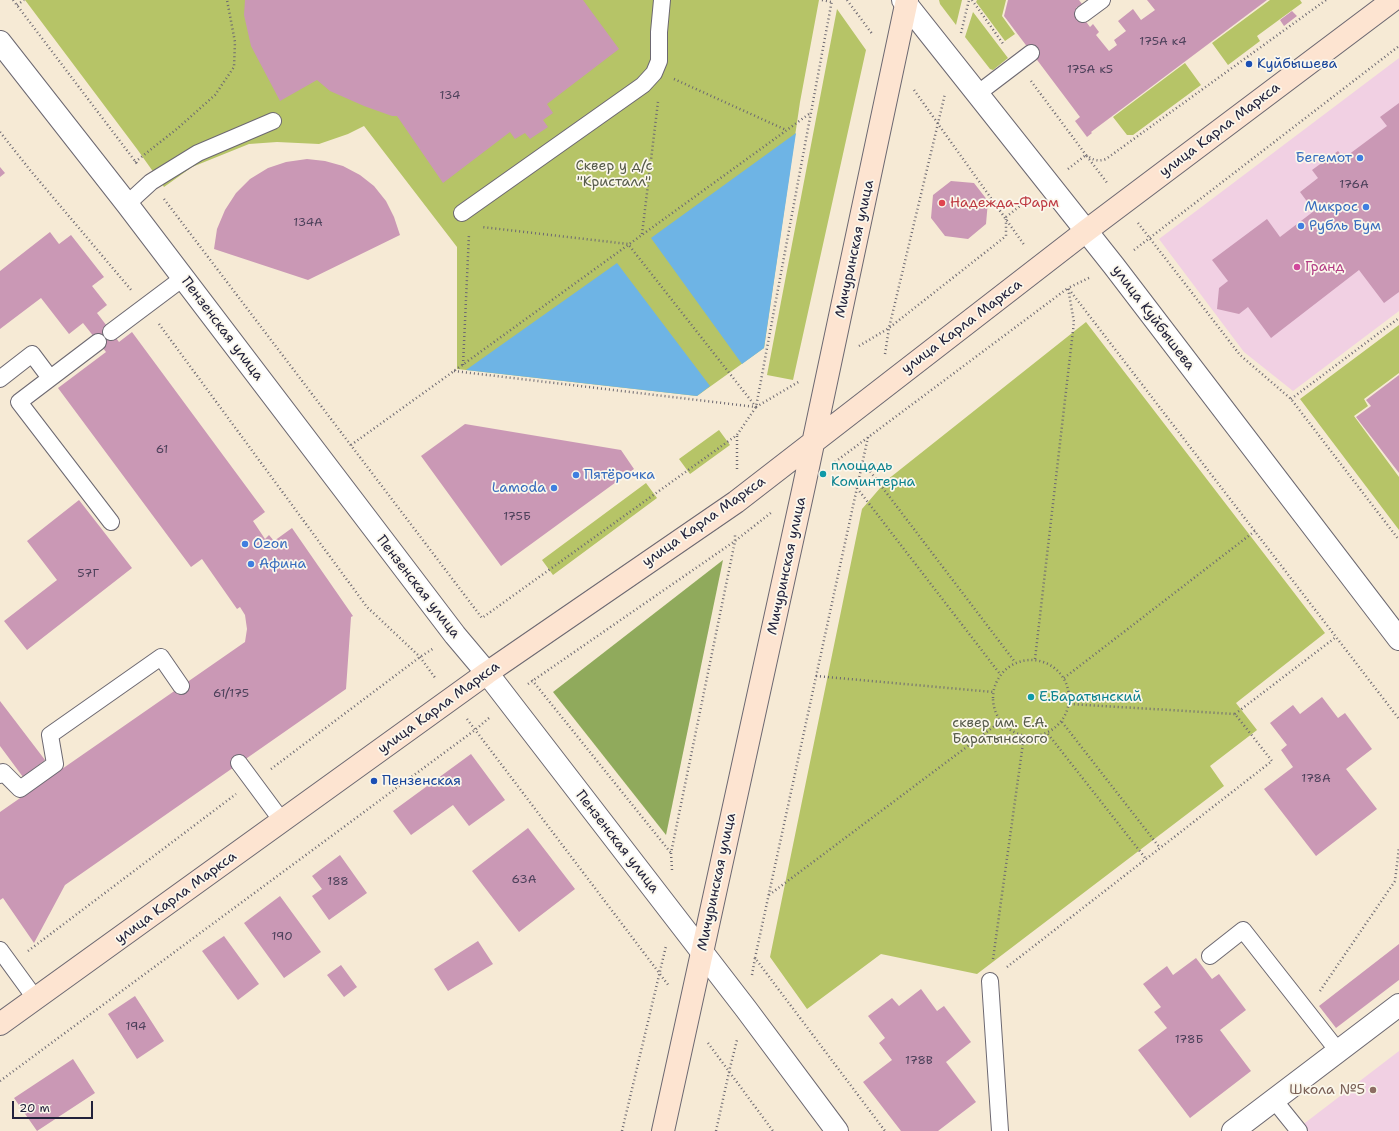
<!DOCTYPE html>
<meta charset="utf-8">
<style>
body{margin:0}
#map{position:relative;width:1399px;height:1131px;overflow:hidden;background:#f6ead5;font-family:"Shantell Sans",sans-serif}
canvas{display:block}
.scale{position:absolute;left:12px;top:1101px;width:81px;height:18px;box-sizing:border-box;border:2px solid #22223b;border-top:0;padding-left:5px;font-size:12px;line-height:14px;white-space:nowrap;color:#22223b;-webkit-text-stroke:3px #fbf7ec;paint-order:stroke}
</style>
<div id="map">
<canvas width="1399" height="1131"></canvas>
<div class="scale">20 m</div>
</div>
<script>
const c = document.querySelector('canvas').getContext('2d');
c.lineJoin = 'round';
function fillPath(path, color) { c.fillStyle = color; c.fill(path, 'evenodd'); }
function stroke(path, color, width, dash) { c.strokeStyle = color; c.lineWidth = width; c.lineCap = dash ? 'butt' : 'round'; c.setLineDash(dash || []); c.stroke(path); }
function drawText(font, color, halo, rows, align = 'center') {
  c.font = font + ' "Shantell Sans",sans-serif'; c.lineWidth = 3.5; c.setLineDash([]); c.textBaseline = 'middle'; c.strokeStyle = halo; c.fillStyle = color; for (const [text, x, y, turn = 0] of rows) {
    c.save(); c.translate(x, y); c.rotate((+turn || 0) * Math.PI / 180); c.textAlign = isNaN(turn) ? turn : align; if (halo) c.strokeText(text, 0, 0); c.fillText(text, 0, 0); c.restore();
  }
}
const built = new Path2D(`
 M1399 58V311L1293 391 1244 352 1159 239Z
 M1399 1051V1131H1293L1297 1129Z`);
const green = new Path2D(`
 M25 0H819L800 102 764 348 697 396 457 369V247L364 126 348 134 319 144 277 142 249 144 192 167 164 187 137 149Z
 M939 0H962L956 25 940 4Z
 M977 0H1006L1002 16 1015 34 1005 41 976 2Z
 M1270 0H1300L1302 3 1257 36 1260 41 1228 65 1212 43Z
 M837 9 866 50 793 380 767 375Z
 M973 12 1008 58 993 70 990 69 965 37Z
 M1185 63 1201 85 1133 135H1127L1113 117Z
 M1086 322 1325 633 1236 703 1257 730 1210 766 1224 786 977 974 881 954 807 1009 770 957 862 509 887 480Z
 M1399 325V373L1364 399 1368 406 1354 416 1399 477V530L1300 399Z
 M719 430 730 445 690 474 679 459Z
 M646 483 657 498 553 575 542 560Z`);
const forest = new Path2D(`
 M723 560 666 835 553 692Z`);
const water = new Path2D(`
 M796 133 764 348 742 364 651 238Z
 M617 263 710 386 697 396 466 370Z`);
const building = new Path2D(`
 M245 0H583L619 49 547 104 553 113 543 120 548 127 530 139 525 133 515 139 510 132 443 183 397 116H392L364 106 330 91 317 80 280 101 251 46 244 15Z
 M1008 0H1079L1082 4 1076 8 1090 27 1093 24 1099 32 1096 35 1109 51 1117 45 1114 40 1126 31 1118 21 1133 9 1141 20 1155 10 1147 0H1267L1091 132 1092 133 1087 137 1075 121 1080 117 1004 16Z
 M1292 11 1297 16 1284 26 1280 20Z
 M1399 103V292L1384 303 1359 270 1271 338 1248 307 1239 314 1217 309 1219 288 1228 281 1212 260 1267 219 1280 237 1314 211 1300 192 1318 178 1312 170 1338 151 1344 158 1387 126 1380 117Z
 M307 159 325 161 343 166 360 175 374 186 386 201 394 217 400 235 308 280 214 249 217 229 225 210 236 193 250 179 268 168 286 162Z
 M0 167 5 173 0 177Z
 M951 181 974 183 988 201 986 224 968 239 945 236 931 218 933 195Z
 M50 232 59 244 71 235 104 277 92 286 107 305 97 313 119 342 132 332 265 512 253 521 265 539 269 535 274 541 292 528 353 616 351 617 346 689 65 885 34 943 3 898 0 900V812L245 642 247 629 245 615 240 607 237 609 202 559 191 567 58 388 106 352 83 323 69 334 41 298 0 329V271Z
 M1399 375V473L1356 417 1371 406 1366 400Z
 M465 424 621 450 634 469 501 566 421 456Z
 M79 500 132 568 27 650 4 621 57 580 27 541Z
 M1322 697 1338 718 1345 713 1372 749 1346 769 1377 809 1316 856 1264 789 1293 767 1281 750 1287 745 1270 723 1293 705 1300 714Z
 M0 701 45 760 23 777 0 746Z
 M471 754 505 800 469 826 453 805 411 835 393 811Z
 M528 828 575 889 519 932 472 871Z
 M340 855 367 893 329 920 312 896 322 889 312 876Z
 M280 896 321 952 284 978 244 923Z
 M224 936 259 984 238 1000 202 951Z
 M478 941 493 964 448 991 434 969Z
 M1399 944V980L1336 1028 1319 1006Z
 M1196 958 1212 979 1219 974 1246 1010 1220 1030 1251 1071 1190 1118 1138 1050 1167 1028 1154 1012 1161 1007 1143 984 1167 966 1173 975Z
 M341 965 357 987 344 997 327 975Z
 M921 989 937 1011 944 1006 971 1042 946 1062 976 1102 938 1131H901L863 1082 892 1060 879 1043 885 1038 868 1016 892 998 899 1006Z
 M135 996 164 1041 137 1059 108 1014Z
 M73 1059 95 1093 37 1131 14 1098Z`);
const path = new Path2D(`
 M13 0 138 165
 M822 0 831 2
 M847 0 873 35
 M972 0 1004 45
 M17 5 24 0
 M961 33 969 0
 M674 79 786 130
 M1031 81 1086 155C1093 160 1098 162 1106 159L1326 0
 M914 90 1025 246
 M0 132 30 170 132 291
 M135 162 178 128 215 95 234 67 235 42 227 0
 M1068 169 1086 155 1108 184
 M164 199 482 618 737 435 756 407 832 0
 M1006 217 1029 199
 M1138 223 1240 355 1291 399 1399 540
 M642 234 658 102
 M1134 250 1399 46
 M159 324 367 607 420 657 436 679
 M859 346 889 328 1006 236V219
 M885 354 889 328 945 94
 M463 365 469 234
 M454 371 756 407 628 244 482 227
 M1291 399 1399 318
 M756 407 800 381
 M868 437 755 958 885 1131
 M351 445 454 371 809 114
 M835 462 1068 288 1399 719
 M863 462 1015 662
 M737 469V436
 M857 488 1000 674
 M1035 659 1074 322 1068 288 1091 277
 M993 698a38 38 0 1 1 76 0a38 38 0 1 1-76 0Z
 M816 676 993 692
 M1064 678 1255 531
 M532 680 671 853
 M528 684 735 541 772 512
 M1235 714 1336 637
 M467 719 669 986
 M1062 722 1160 848
 M1048 734 1146 859
 M271 769 420 657 434 648
 M672 870 671 853 735 541V534
 M769 895 1000 722
 M28 951 236 794
 M993 959 1024 736
 M1007 967 1272 761 1235 714 1070 704
 M752 975 755 958
 M1320 991 1395 881 1399 847
 M708 1043 773 1131
 M0 1081 475 730 489 718
 M622 1131 666 946
 M716 1131 729 1072 737 1040`);
const service = new Path2D(`
 M1083 14 1102 0
 M977 94 1031 53
 M127 204 151 182 198 153 273 121
 M462 213 643 85 654 73 659 61V32L662 0
 M111 332 183 278
 M98 342 19 402 111 522
 M0 379 32 354 50 378
 M239 763 282 821
 M0 775 3 772 20 789 55 764 50 735 161 657 181 686
 M0 950 35 998
 M1210 956 1243 930 1338 1051
 M990 981 1000 1131
 M1274 1100 1299 1131`);
const minor = new Path2D(`
 M903 0 1114 266 1399 639
 M0 42 127 204 455 635 487 673 746 1009 837 1131
 M1233 1131 1399 1005`);
const secondary = new Path2D(`
 M0 1024 487 673 736 502 1086 231 1393 0
 M663 1131 804 486 907 0`);
const markers = [
 [1249,64,4,"#1a4fb4"],
 [1360,158,4,"#3f7fe0"],
 [942,203,4,"#e0444e"],
 [1366,207,4,"#3f7fe0"],
 [1301,226,4,"#3f7fe0"],
 [1297,267,4,"#d1479c"],
 [823,474,4,"#0f9aa8"],
 [576,475,4,"#3f7fe0"],
 [554,488,4,"#3f7fe0"],
 [245,544,4,"#3f7fe0"],
 [251,564,4,"#3f7fe0"],
 [1031,697,4,"#0f9aa8"],
 [374,781,4,"#1a4fb4"],
 [1373,1090,4,"#8d6e63"]
];
const numberNames = [
 ["175А к4",1163,42],
 ["175А к5",1090,70],
 ["134",450,96],
 ["176А",1354,185],
 ["134А",308,223],
 ["61",162,450],
 ["175Б",517,517],
 ["57Г",88,574],
 ["61/175",231,694],
 ["178А",1316,779],
 ["63А",524,880],
 ["188",338,882],
 ["190",282,937],
 ["194",136,1027],
 ["178Б",1189,1040],
 ["178В",919,1061]
];
const transitNames = [
 ["Куйбышева",1257,64],
 ["Пензенская",382,781]
];
const streetNames = [
 ["улица Карла Маркса",1220,130,-37],
 ["Мичуринская улица",855,249,-78],
 ["улица Куйбышева",1153,318,53],
 ["улица Карла Маркса",962,327,-37],
 ["Пензенская улица",222,329,53],
 ["улица Карла Маркса",704,522,-35],
 ["Мичуринская улица",787,566,-78],
 ["Пензенская улица",418,587,52],
 ["улица Карла Маркса",439,708,-36],
 ["Пензенская улица",617,842,52],
 ["Мичуринская улица",717,882,-78],
 ["улица Карла Маркса",176,898,-36]
];
const shopNames = [
 ["Бегемот",1352,158,"right"],
 ["Микрос",1358,207,"right"],
 ["Рубль Бум",1309,226],
 ["Пятёрочка",584,475],
 ["Lamoda",546,488,"right"],
 ["Ozon",253,544],
 ["Афина",259,564]
];
const parkNames = [
 ["Сквер у д/с",614,166],
 ["\"Кристалл\"",614,182],
 ["сквер им. Е.А.",1000,723],
 ["Баратынского",1000,739]
];
const healthNames = [
 ["Надежда-Фарм",950,203]
];
const hotelNames = [
 ["Гранд",1305,267]
];
const cultureNames = [
 ["площадь",831,466],
 ["Коминтерна",831,482],
 ["Е.Баратынский",1039,697]
];
const educationNames = [
 ["Школа №5",1365,1090]
];
fillPath(built, '#f1d0e3');
fillPath(green, '#b6c467');
fillPath(forest, '#90aa5c');
fillPath(water, '#6eb4e5');
fillPath(building, '#ca98b5');
stroke(service, '#6c6871', 18);
stroke(minor, '#6c6871', 24);
stroke(secondary, '#6c6871', 24);
stroke(path, '#6c6871', 2.5, [1, 3]);
stroke(service, '#fff', 16);
stroke(minor, '#fff', 22);
stroke(secondary, '#fde4d1', 22);
for (const [x, y, r, color] of markers) { const dot = new Path2D(); dot.arc(x, y, r, 0, 2 * Math.PI); c.fillStyle = color; c.fill(dot); stroke(dot, '#fbf7ec', 1.5); }
drawText('12px', '#4c405a', null, numberNames);
drawText('14px', '#164399', '#fbf7ec', transitNames, 'left');
drawText('14px', '#22223b', '#fbf7ec', streetNames);
drawText('14px', '#366cbe', '#fbf7ec', shopNames, 'left');
drawText('14px', '#565b4a', '#fbf7ec', parkNames);
drawText('14px', '#be3a42', '#fbf7ec', healthNames, 'left');
drawText('14px', '#b23c85', '#fbf7ec', hotelNames, 'left');
drawText('14px', '#0d838f', '#fbf7ec', cultureNames, 'left');
drawText('14px', '#785e54', '#fbf7ec', educationNames, 'right');
</script>
